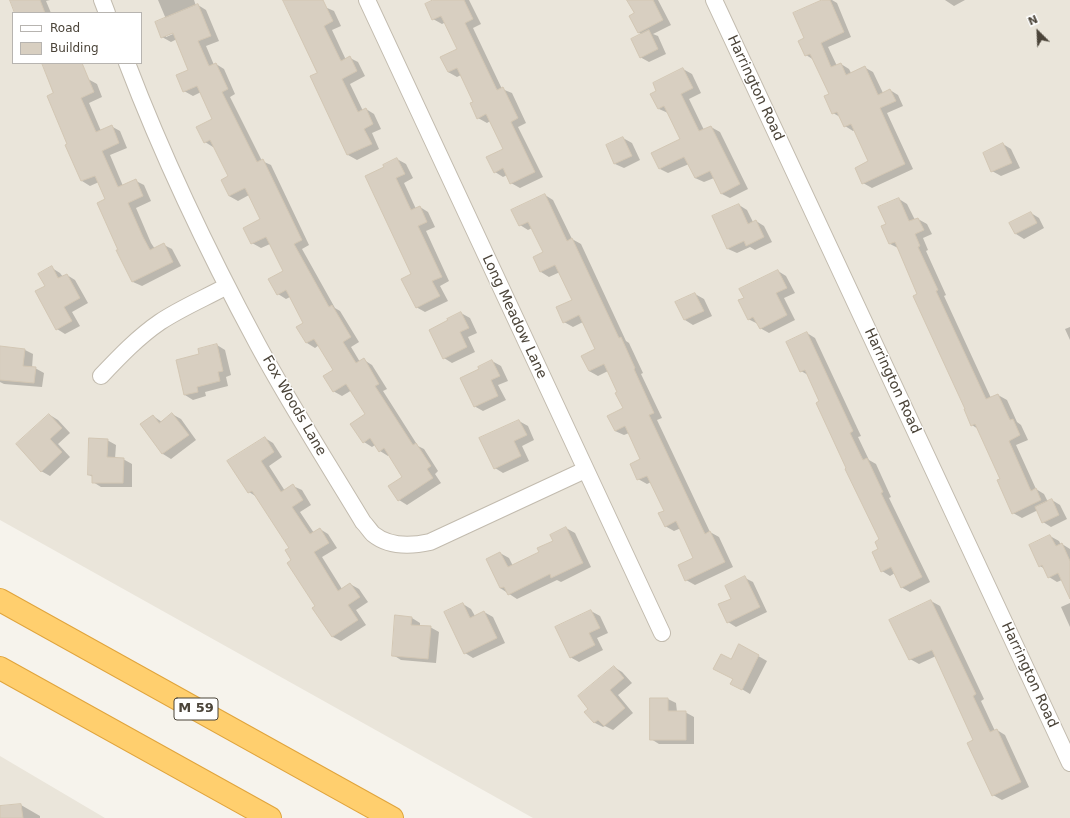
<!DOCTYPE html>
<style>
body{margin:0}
#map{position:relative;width:1070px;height:818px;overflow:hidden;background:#f6f3ec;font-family:"DejaVu Sans",sans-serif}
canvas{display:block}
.legend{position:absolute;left:12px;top:12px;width:130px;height:52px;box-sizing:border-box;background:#fff;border:1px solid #b7b4b0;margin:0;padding:5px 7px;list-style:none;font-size:12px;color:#4b4439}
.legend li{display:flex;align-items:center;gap:8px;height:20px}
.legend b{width:20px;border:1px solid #b7b4b0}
.north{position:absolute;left:1018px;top:12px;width:40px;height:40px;-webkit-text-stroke:3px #fff;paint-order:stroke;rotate:336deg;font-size:11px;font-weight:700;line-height:16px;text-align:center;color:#4b4439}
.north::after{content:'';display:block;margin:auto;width:14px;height:18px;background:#4b4439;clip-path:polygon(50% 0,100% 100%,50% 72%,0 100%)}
</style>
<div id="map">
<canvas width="1070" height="818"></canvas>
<ul class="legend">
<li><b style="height:5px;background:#fff"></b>Road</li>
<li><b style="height:11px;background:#d8cfc1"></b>Building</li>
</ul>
<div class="north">N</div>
</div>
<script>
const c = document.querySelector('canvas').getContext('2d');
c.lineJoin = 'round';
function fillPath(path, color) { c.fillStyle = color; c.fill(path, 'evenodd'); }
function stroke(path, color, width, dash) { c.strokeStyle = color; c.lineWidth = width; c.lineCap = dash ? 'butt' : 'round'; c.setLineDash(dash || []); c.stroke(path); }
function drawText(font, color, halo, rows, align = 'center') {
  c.font = font + ' "DejaVu Sans",sans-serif'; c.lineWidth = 3; c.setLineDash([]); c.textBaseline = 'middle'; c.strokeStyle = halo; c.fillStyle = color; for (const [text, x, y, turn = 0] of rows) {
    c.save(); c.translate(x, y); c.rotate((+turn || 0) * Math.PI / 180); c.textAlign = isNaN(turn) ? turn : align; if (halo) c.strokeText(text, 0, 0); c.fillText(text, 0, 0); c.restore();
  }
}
const residential = new Path2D(`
 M0 0H1070V818H533L0 520ZM13 13H141V63H13Z
 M0 756 105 818H0Z`);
const shadow = new Path2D(`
 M12 0H50L46 1 51 13H16Z
 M158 0H194L196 6 198 5 206 10 219 41 206 46 214 65 216 64 224 69 235 94 230 97 262 161 271 165 309 245 302 249 335 308 340 311 359 342 351 347 360 362 364 360 372 365 387 389 383 391 418 446 424 449 438 471 435 474 441 483 407 505 399 500 403 477 389 455 388 456 380 451 375 445 372 447 364 442 366 415 352 390 342 396 333 391 334 370 319 345 315 348 307 343 297 327 304 323 290 297 286 299 278 294 284 272 270 244 261 248 252 243 262 220 249 195 238 201 229 196 230 177 214 146 213 147 205 142 213 119 201 92 193 96 184 91 190 70 177 39 171 42 162 37 166 19ZM178 32 166 37V35Z
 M284 0H319L325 7 334 11 341 26 332 30 346 60 350 58 358 62 365 76 350 84 363 111 366 109 374 114 381 129 372 133 379 149 357 160 348 155 335 127 318 73Z
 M436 0H469L481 24 473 28 502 89 512 93 526 123 518 127 543 177 520 188 511 183 507 175 503 177 495 172 504 150 490 121 487 123 478 118 474 102 461 75 457 77 448 72 458 49 446 22 442 24 433 19Z
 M629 0H658L671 25 653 34 658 36 666 54 649 62 640 57 642 35 638 32 635 14Z
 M824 0H832L837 3 851 37 828 47 837 66 841 64 849 69 851 73 864 67 873 72 883 93 890 90 898 95 903 106 887 113 913 169 872 188 863 183 870 162 855 130 853 131 845 126 840 117 833 113 830 94 814 60 806 55 805 39Z
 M945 0H965L954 6Z
 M43 63H81L88 79 97 84 102 97 89 103 101 131 111 126 120 131 127 148 110 155 123 186 136 181 144 185 151 201 136 208 151 243 155 249 164 245 172 249 181 266 142 286 133 282 118 251 119 250 106 200 99 182 90 186 82 181 67 145 69 144 54 94Z
 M683 69 692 74 701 93 689 99 704 130 711 127 720 132 748 189 730 198 722 194 714 178 704 182 695 178 689 164 668 173 660 169 681 140 668 113 659 109 652 94 658 91Z
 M623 138 632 143 640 160 624 168 615 164 607 146Z
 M1003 144 1011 149 1020 168 1001 176 992 171Z
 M397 159 406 164 413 178 404 183 416 209 420 207 428 212 435 227 426 231 449 281 440 286 448 301 425 312 416 307 412 275 385 167Z
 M545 195 553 200 572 239 581 244 626 341 629 343 643 373 641 374 662 418 657 420 710 532 719 537 733 567 695 585 686 580 695 558 681 528 674 531 665 526V511L651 482 647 484 638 479 642 459 629 433 624 435 615 431 624 409 618 392 608 371 598 376 589 371 596 350 583 322 573 327 564 322 573 300 560 272 549 277 541 272 544 252 532 228 528 230 520 225Z
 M899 199 907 204 915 220 918 219 927 224 932 234 923 238 928 250 926 251 946 295 944 296 991 398 998 395 1007 400 1017 422 1021 425 1028 440 1016 445 1036 489 1044 494 1048 502 1052 500 1060 505 1067 519 1051 527 1043 522 1038 510 1022 518 1013 513 1002 479 978 429 972 425 967 409 898 248 890 244 882 226 888 224Z
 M739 205 747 210 753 222 756 221 764 226 772 242 755 250 750 247 737 253 728 249 713 217Z
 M1031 213 1039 218 1044 228 1024 239 1016 234 1011 223Z
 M52 268 60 273 63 277 67 275 75 280 88 303 72 312 80 326 65 334 57 329 46 286Z
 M778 271 786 276 795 293 784 298 795 320 769 333 760 328 758 324 748 319 745 298Z
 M695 294 704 299 712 316 693 325 685 320 677 302Z
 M461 313 470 318 477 333 468 337 475 352 452 363 444 358Z
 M1070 327V340L1065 329Z
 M807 333 815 338 861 436 858 437 869 460 876 464 891 497 889 498 930 582 910 592 901 587 895 573 890 576 882 571 879 549 881 540 848 469 821 401 808 375 801 371Z
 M217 345 225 350 231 375 226 377 228 386 205 392 206 396 193 400 185 395 200 355Z
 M0 348 25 350 33 354 32 368H35L44 373 42 387 4 384 0 382Z
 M492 361 501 366 508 381 498 385 506 400 483 411 474 406 480 369Z
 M172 414 181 419 196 440 171 459 163 454 141 425 153 416 162 422Z
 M50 415 58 420 70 433 58 444 70 457 50 476 41 471Z
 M519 421 528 426 534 440 522 446 529 461 503 473 495 468Z
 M265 438 273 443 282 457 269 466 285 491 293 486 302 490 311 505 300 512 314 533 320 529 328 534 337 548 322 557 342 589 350 584 359 589 368 602 356 610 366 625 341 641 333 637 316 607 293 560 290 548 257 497 249 492Z
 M107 440 116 445 115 459H123L132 464V487H101L93 482V477L89 475Z
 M566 528 575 533 591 567 561 582 557 580 517 599 500 588V553L509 558 513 566 541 553 554 541Z
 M1050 536 1059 541 1061 545 1062 544 1070 549V596L1062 580 1057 582 1049 577 1045 569 1040 566Z
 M745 578 753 582 767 612 736 627 728 622 732 599Z
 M931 601 940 606 984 699 981 701 995 731 997 730 1005 735 1029 787 1002 800 993 795 974 741 936 656 919 664 910 659Z
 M1070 603V627L1061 607Z
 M463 604 471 609 475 616 484 612 493 617 505 643 473 658 465 653Z
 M591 611 600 616 608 633 597 638 603 650 579 662 570 657Z
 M412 618 420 623V627H430L439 632 436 663 401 660 393 655Z
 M739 645 767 661 750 694 740 688 734 679 731 661Z
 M614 667 622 672 632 683 618 695 633 713 613 730 605 726 603 727 595 723 590 709Z
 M651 699H668L676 703 677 712H685L694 717V744H659L651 739Z
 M21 805 40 816V818H0V807Z`);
const building = new Path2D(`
 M10 0H40L45 13H15Z
 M283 0H323L333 21 324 26 341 61 350 56 357 71 342 79 358 112 366 108 373 124 364 129 372 144 347 155 310 76 317 73Z
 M433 0H464L473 19 465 23 497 90 503 87 518 118 511 122 535 172 510 184 503 168 494 173 486 157 503 149 486 114 477 119 470 103 473 102 457 68 448 72 440 57 457 49 441 16 432 20 425 4Z
 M627 0H653L663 20 638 33 629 16 634 13Z
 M822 0H830L844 32 821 43 831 67 841 63 846 75 865 66 878 95 890 89 896 101 880 108 905 164 862 184 855 168 868 161 851 124 844 127 837 112 832 114 824 96 829 94 810 54 805 56 798 41 804 38 793 13Z
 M198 4 211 36 198 41 209 66 216 63 228 89 222 92 257 162 263 159 302 240 294 244 329 307 332 305 351 337 343 342 356 363 364 358 379 384 375 386 413 445 416 443 431 466 427 469 433 478 398 501 388 486 402 477 384 448 379 452 370 438 363 443 350 424 365 414 346 384 333 392 323 376 333 370 314 339 306 343 296 327 303 323 286 290 277 295 268 279 283 271 266 237 251 244 243 228 260 219 245 188 229 196 221 180 228 176 210 140 204 143 196 127 212 119 197 86 183 92 176 75 188 70 173 33 161 38 155 22Z
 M649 30 658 49 640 58 631 39Z
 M42 63H82L94 92 81 98 96 132 112 125 119 143 102 151 118 187 136 179 143 196 128 203 143 237 150 250 164 243 173 262 132 282 116 250H118L97 203 105 199 95 176 81 181 65 145 67 144 47 96 53 93Z
 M683 68 693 88 681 94 699 131 711 126 740 184 721 194 710 171 695 178 684 157 659 169 651 153 680 139 664 106 658 109 650 94 656 91 653 83Z
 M623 137 632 156 614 164 606 145Z
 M1003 143 1012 163 991 172 983 153Z
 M397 158 405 174 396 178 411 210 420 206 427 222 418 226 442 277 432 281 440 296 416 308 401 279 411 274 365 176 384 167 383 165Z
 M545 194 567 241 572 238 619 338 621 337 635 368 634 369 654 413 649 415 705 534 710 531 725 562 685 581 678 565 693 558 676 521 665 527 658 513 664 511 647 476 637 480 630 464 640 459 625 426 615 431 607 416 623 408 615 393 617 392 604 364 589 371 581 356 595 349 579 315 563 323 556 307 572 300 555 265 540 272 533 257 543 252 528 222 519 226 511 210Z
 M899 198 909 221 918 218 924 230 915 234 920 246 918 247 938 290 936 291 986 399 998 394 1010 420 1013 419 1020 435 1009 441 1031 491 1036 488 1041 500 1012 514 997 480 1000 479 975 424 971 426 964 409H965L913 296 917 294 895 242 889 244 881 226 886 224 878 207Z
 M739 204 748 224 756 220 764 237 746 246 744 241 727 249 712 216Z
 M1031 212 1037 223 1015 234 1009 223Z
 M52 266 58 278 67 274 80 298 64 307 72 321 56 330 35 291 45 286 38 274Z
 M778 270 787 288 776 293 787 315 760 329 753 317 748 320 738 300 744 298 739 289Z
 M695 293 704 311 684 320 675 302Z
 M461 312 469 328 460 332 467 347 443 359 429 330 448 320 447 319Z
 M807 332 853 431 850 433 863 460 867 458 883 492 881 493 922 577 901 588 891 567 881 572 872 552 878 549 875 542 879 539 845 469 846 468 816 403 819 401 805 370 800 372 786 342Z
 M217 344 223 371 218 372 220 381 197 387 198 392 184 395 176 360 199 354 198 349Z
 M0 346 25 349 23 366 36 367 34 383 0 380Z
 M492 360 500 376 491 380 498 396 474 407 460 378 479 369 478 367Z
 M172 413 189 435 162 454 140 424 153 415 159 423Z
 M49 414 62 428 50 439 62 452 41 472 16 444Z
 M519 420 527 435 514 441 521 456 494 469 479 438Z
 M265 437 274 452 261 461 281 492 293 484 303 500 292 507 310 534 320 528 329 543 314 552 338 591 350 583 360 597 348 605 358 620 332 637 312 608 315 606 287 563 291 560 285 550 289 548 252 491 248 493 227 461Z
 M89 438 108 439 107 457 124 458 123 483H92V475H88Z
 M1052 499 1059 515 1042 523 1035 507Z
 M566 527 583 563 551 578 550 574 508 595 504 587 500 588 486 559 500 552 508 567 539 552 537 548 553 541 550 535Z
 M1050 535 1056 546 1062 543 1070 561V599L1058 573 1048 578 1042 565 1039 567 1029 545Z
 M745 576 760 607 727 623 718 604 731 599 725 586Z
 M931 600 976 694 973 696 990 732 997 729 1021 782 992 796 967 743 973 740 932 650 909 660 889 620Z
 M463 603 470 618 484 611 497 638 464 654 444 612Z
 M591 610 600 628 589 633 595 645 570 658 555 627Z
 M395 615 412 617 411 625 431 626 428 659 392 656Z
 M739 644 759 655 742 690 730 684 733 679 713 669 721 654 731 659Z
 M614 666 624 678 610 690 625 708 604 726 598 720 594 723 584 712 588 709 578 696Z
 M650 698H668V711H686V740H650Z
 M21 804 23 818H0V806Z`);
const street = new Path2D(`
 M102 0 107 13
 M367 0 662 633
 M714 0 1070 763
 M127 63C164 160 209 254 258 345 291 406 328 464 363 522 367 526 370 531 373 534 389 547 412 546 430 542L585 470
 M101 376C119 357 138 337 160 322 181 308 205 298 227 286`);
const highway = new Path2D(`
 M0 600 392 818
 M0 668 270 818`);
const shields = [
 [196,709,44]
];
const shieldNames = [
 ["M 59",196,709]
];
const streetNames = [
 ["Harrington Road",755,88,65],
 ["Long Meadow Lane",514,317,65],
 ["Harrington Road",892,381,65],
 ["Fox Woods Lane",294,406,60],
 ["Harrington Road",1029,675,65]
];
fillPath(residential, '#eae5da');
fillPath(shadow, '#0003');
fillPath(building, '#d8cfc1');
stroke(building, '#d3c7b4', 1);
stroke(street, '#c2bbae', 18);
stroke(highway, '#e0a43c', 24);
stroke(street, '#fff', 16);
stroke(highway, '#ffcf6e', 22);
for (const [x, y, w] of shields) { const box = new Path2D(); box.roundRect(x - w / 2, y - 11, w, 22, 3); c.fillStyle = '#fff'; c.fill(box); stroke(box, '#4b4439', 1); }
drawText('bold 13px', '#4b4439', null, shieldNames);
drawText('14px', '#4b4439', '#fff', streetNames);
</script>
